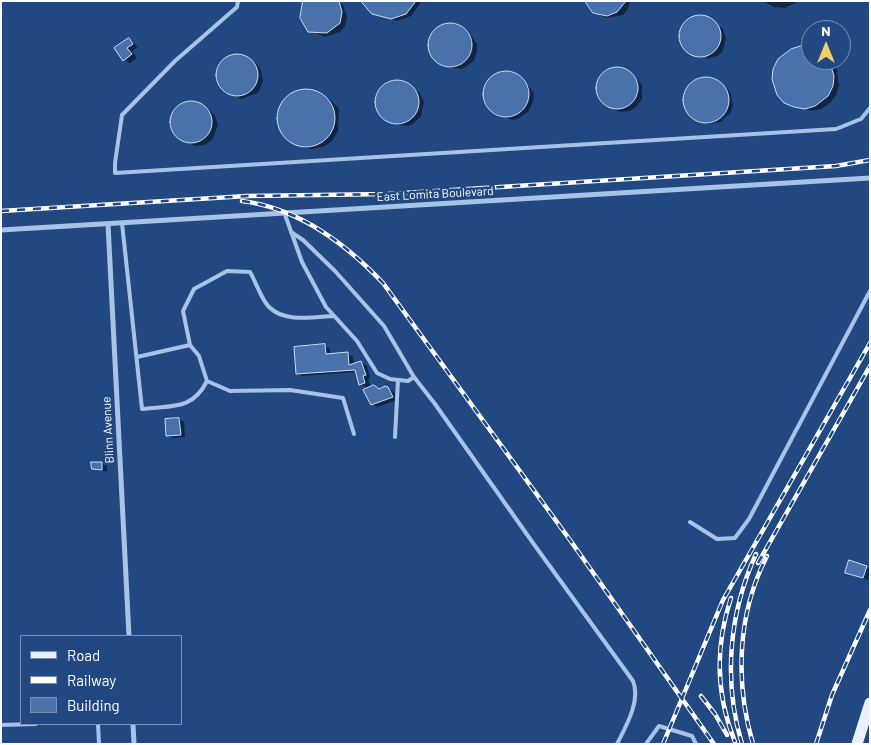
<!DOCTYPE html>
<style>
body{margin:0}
#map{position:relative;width:871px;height:745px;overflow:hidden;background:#214881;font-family:Barlow,sans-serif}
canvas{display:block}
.frame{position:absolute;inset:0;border:2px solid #fff;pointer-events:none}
.legend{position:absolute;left:20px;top:635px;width:162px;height:90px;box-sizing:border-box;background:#214881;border:1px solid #7a91b3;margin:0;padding:6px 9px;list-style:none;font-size:15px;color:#fff}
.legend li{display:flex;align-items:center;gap:10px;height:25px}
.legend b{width:25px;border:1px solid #7a91b3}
.north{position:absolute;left:801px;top:20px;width:50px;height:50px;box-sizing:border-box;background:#214881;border:1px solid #7a91b3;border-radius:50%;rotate:0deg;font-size:14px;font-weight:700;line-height:20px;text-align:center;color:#fff}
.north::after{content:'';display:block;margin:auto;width:18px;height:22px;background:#f4d069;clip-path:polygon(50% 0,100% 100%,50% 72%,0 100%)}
</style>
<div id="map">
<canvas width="871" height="745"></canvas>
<div class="frame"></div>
<ul class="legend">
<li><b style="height:6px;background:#eaf1fd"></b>Road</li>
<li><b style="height:6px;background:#fff"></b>Railway</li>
<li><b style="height:14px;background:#4a72aa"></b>Building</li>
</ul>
<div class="north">N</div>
</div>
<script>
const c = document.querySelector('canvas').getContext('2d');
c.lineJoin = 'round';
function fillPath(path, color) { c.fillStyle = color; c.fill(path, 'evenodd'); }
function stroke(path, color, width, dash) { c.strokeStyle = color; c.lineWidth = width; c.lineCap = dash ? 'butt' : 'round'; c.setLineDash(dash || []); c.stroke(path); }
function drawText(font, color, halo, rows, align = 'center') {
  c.font = font + ' Barlow,sans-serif'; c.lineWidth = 5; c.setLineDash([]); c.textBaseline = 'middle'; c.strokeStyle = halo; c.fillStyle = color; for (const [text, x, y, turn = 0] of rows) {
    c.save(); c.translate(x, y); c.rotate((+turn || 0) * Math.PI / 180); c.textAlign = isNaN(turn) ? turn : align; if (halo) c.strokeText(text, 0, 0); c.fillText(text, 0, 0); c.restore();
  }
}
const shadow = new Path2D(`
 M305 1H338L343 5 347 18 345 26 340 32 325 37 306 28 300 12Z
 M364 1H422L411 16 397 21 373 13Z
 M587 1H630L629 7 623 15 606 18 594 12Z
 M799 1 785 8 774 7 763 1Z
 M700 16 713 21 723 29 726 39 722 52 717 56 707 59 700 58 707 59V56L694 54 686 49 681 36 683 27 687 21Z
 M453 24 469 32 477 44V51L474 61 462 69 447 67 441 64 433 57 430 50 432 36 436 30 445 25Z
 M129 39 138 47 132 51 137 58 130 63 124 60Z
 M811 49V60L831 61 837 69 839 85 836 95 830 103 821 109 811 111 790 104Z
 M229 56H243L256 63 261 70 263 81 258 93 241 99 228 93 218 82 219 65Z
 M620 68 633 74 642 85V99L636 107 630 111 620 112 613 109 598 95V81L604 72 610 69Z
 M506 73 525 81 533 92 534 98 529 111 518 119 512 120 498 114 489 106 484 89 489 80Z
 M711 79 727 88 731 94 733 105 731 112 721 122 707 124 691 115 687 109 685 95 688 88 696 81Z
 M393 81 408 84 419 92 424 102 421 116 413 124 407 126 392 123 381 115 376 105 379 91 387 83Z
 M303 90 315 91 331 100 339 109 338 131 332 141 325 146 313 149 305 148 290 141 280 130 278 111 281 104 290 95Z
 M190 102 210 110 215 116 218 125 212 140 205 145 195 146 179 138 172 129 171 121 175 109Z
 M325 346 330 349V355L348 354 353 357 354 365 361 362 367 366 370 378 368 379 370 386 366 387 360 384 357 372 302 376 297 373Z
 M388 388 394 392 397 400 377 407 372 404 380 390Z
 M179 419 184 422 185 437 173 438 167 435Z
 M101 463 107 466V472L93 468Z
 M866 567 870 569 868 580 846 572Z`);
const building = new Path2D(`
 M303 1H339L342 12 340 23 327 33 308 32 300 18Z
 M361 1H416L406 14 391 19 372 14Z
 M585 1H626L617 12 607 16 593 13Z
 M679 36a21 21 0 1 1 42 0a21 21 0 1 1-42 0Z
 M428 45a22 22 0 1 1 44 0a22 22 0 1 1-44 0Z
 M129 38 133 44 127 48 132 54 123 61 114 48Z
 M801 46 811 48V60H829L834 76 833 86 828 96 815 106 805 109 794 107 784 103 777 95 772 79 773 69 778 59 791 49Z
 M216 75a21 21 0 1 1 42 0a21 21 0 1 1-42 0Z
 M596 88a21 21 0 1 1 42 0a21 21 0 1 1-42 0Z
 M483 94a23 23 0 1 1 46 0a23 23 0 1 1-46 0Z
 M683 100a23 23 0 1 1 46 0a23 23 0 1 1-46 0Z
 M375 102a22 22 0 1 1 44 0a22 22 0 1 1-44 0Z
 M277 118a29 29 0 1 1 58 0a29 29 0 1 1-58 0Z
 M170 122a21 21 0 1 1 42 0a21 21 0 1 1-42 0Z
 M325 344 326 354 348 352 349 365 361 361 366 375 363 376 365 383 359 385 355 370 296 374 294 347Z
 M374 385 379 389 385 386 388 387 393 397 371 405 363 390Z
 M179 418 181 435 166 436 165 419Z
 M91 462H102V470L92 469Z
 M849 560 867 566 863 578 845 573Z`);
const service = new Path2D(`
 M238 1 237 7 175 61 122 115 115 163V173L836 129 861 119 870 108
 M284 212 302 262 326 307 357 341 377 373 390 379 408 381 414 377 384 326 335 271 303 240 291 232
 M122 223 142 409C171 405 192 411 207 381L199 356 190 345
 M137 357 190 345 183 311 194 289 227 271 250 272C256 282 261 299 269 307 285 323 313 317 334 316
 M414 377 435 404 533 543 633 681C641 701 626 726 617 744
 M207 381 230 391 290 390 343 398 354 434
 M395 437 398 380
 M690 522 717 539 735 538 749 519 870 291
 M98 724 99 744
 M1 725 36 724
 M646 744 659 726 692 736 696 744`);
const minor = new Path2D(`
 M108 224 129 636
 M1 230 870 178
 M133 724 134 744`);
const primary = new Path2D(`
 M857 744 870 703`);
const rail = new Path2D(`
 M242 201C298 208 345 243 383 283L570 540 714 744
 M1 211 247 196 388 194 836 166 870 160
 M758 563 870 366
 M731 598C715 646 716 695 735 742
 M701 696 715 714 727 735
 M663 744 723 600 870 343
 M742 744C723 681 729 613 756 554
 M753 744C735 683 737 614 767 556
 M816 744 832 695 870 610`);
const streetNames = [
 ["East Lomita Boulevard",435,194,-3],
 ["Blinn Avenue",108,430,-93]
];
fillPath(shadow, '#0007');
fillPath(building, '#4a72aa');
stroke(building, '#cbddf6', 1);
stroke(service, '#a7c3e8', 4);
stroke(minor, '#a7c3e8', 5);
stroke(primary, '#eaf1fd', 11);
stroke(rail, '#fff', 4.5);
stroke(rail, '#214881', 2.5, [8]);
drawText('12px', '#fff', '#214881', streetNames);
</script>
